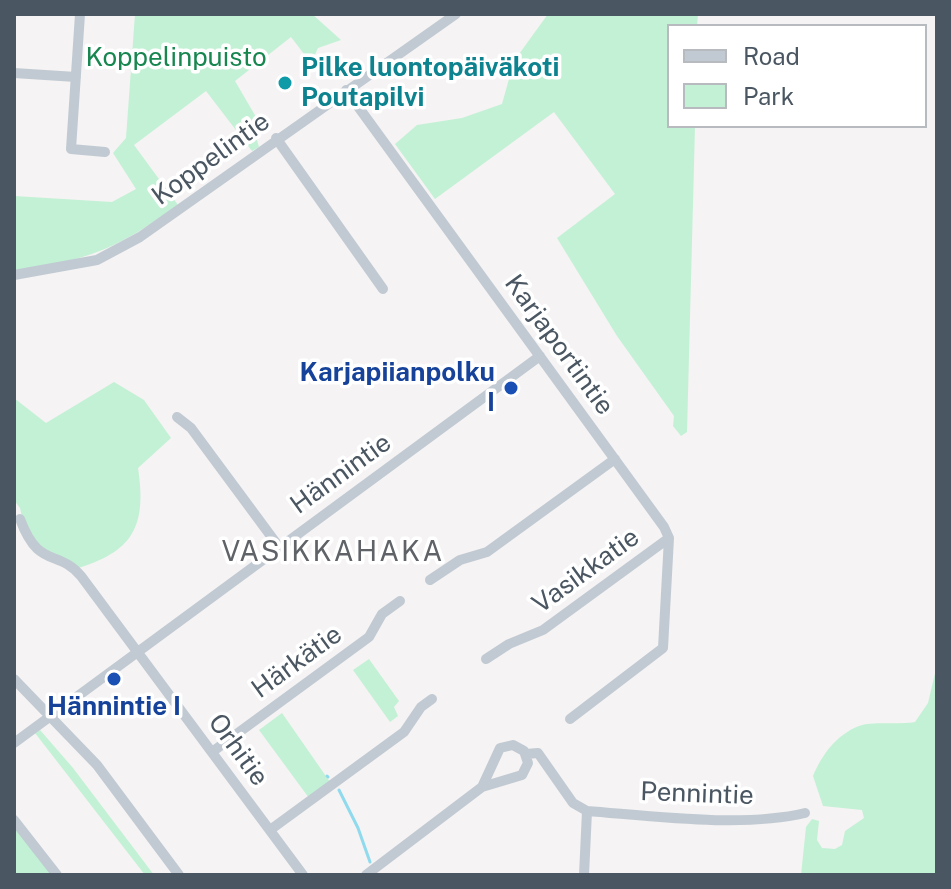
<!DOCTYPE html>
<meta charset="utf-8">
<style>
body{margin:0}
#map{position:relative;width:951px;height:889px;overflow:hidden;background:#f5f3f3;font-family:"Public Sans",sans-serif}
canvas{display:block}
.frame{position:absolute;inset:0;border:16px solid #4a5661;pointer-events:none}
.legend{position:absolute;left:667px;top:24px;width:260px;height:104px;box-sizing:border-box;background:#fff;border:2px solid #b7bbc0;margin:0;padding:10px 14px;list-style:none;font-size:24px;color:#4a5661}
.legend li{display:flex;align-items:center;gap:16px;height:40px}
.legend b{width:40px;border:2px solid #b7bbc0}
</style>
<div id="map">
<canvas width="951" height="889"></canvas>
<div class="frame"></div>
<ul class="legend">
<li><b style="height:10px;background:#c1cad2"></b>Road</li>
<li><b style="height:22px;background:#c3f1d5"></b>Park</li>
</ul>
</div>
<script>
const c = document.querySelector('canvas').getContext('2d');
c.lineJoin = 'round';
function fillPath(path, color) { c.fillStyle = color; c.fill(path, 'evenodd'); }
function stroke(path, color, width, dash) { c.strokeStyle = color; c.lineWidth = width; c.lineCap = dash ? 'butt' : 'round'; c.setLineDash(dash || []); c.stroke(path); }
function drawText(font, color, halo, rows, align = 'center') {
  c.font = font + ' "Public Sans",sans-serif'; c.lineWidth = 7; c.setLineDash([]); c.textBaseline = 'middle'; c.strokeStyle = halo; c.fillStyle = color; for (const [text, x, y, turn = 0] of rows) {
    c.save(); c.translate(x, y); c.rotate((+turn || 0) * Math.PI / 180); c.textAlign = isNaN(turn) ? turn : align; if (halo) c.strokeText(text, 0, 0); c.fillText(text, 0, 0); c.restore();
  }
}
const green = new Path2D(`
 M135 14H312L341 40 318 48 311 63 291 37 235 81 256 117 253 127 259 147 252 151 206 91 134 145 178 205C116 250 89 259 14 272V196L112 202 136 189 113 153 126 138Z
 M548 14H698L697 26H669V126H695L687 432 681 436 673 426 674 416 617 336 557 238 615 194 554 112 435 199 395 144 417 125 462 118 502 104 514 61Z
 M114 382 144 400 171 438 138 468C147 527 133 552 75 569L26 536 20 508 14 500V398L46 423Z
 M369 659 399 701 394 707 398 716 390 722 353 670Z
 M937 665V875H801L806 827 812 819 819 821 817 840 822 848 835 849 842 845 845 831 864 818 862 810 823 806 813 776C822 755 836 735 859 726 871 721 899 725 915 722L928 703Z
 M282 713 330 782 309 798 259 730Z
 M40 730 73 768 154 875H145L35 733Z
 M14 826 51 874 50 875H14Z`);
const stream = new Path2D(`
 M327 776 328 777
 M339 790 358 828 370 862`);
const minor = new Path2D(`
 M80 14 71 149 105 152
 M14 73 76 77
 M346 90 664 527 669 538 663 648 570 719
 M276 138 383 289
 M14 275 97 260 140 237 456 14
 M177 417 191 428 279 547
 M20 519C39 570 57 548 81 576L303 875
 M430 580 460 560 487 552 615 459
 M486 659 509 644 543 630 669 538
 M14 679 97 765 179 875
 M14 743 540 356
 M212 752 369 637 382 614 400 601
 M526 754 538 753 573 803 587 811C652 816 742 828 805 813
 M14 820 57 875
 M270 830 404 732 421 707 432 699
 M366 875 482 787 500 748 513 745 524 751 528 763 522 775 482 787
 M584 875 587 811`);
const markers = [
 [285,83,8,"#0f9aa8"],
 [511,388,8,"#1a4fb4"],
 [114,679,8,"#1a4fb4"]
];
const parkNames = [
 ["Koppelinpuisto",176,58]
];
const cultureNames = [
 ["Pilke luontopäiväkoti",301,68],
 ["Poutapilvi",301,98]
];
const streetNames = [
 ["Koppelintie",211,159,-36],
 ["Karjaportintie",559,345,54],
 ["Hännintie",341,474,-36],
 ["Vasikkatie",586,571,-36],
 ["Härkätie",297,662,-36],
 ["Orhitie",238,750,54],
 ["Pennintie",697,794,2]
];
const transitNames = [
 ["Karjapiianpolku",495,373],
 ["I",495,403],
 ["Hännintie I",114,707,"center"]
];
const neighbourhoodNames = [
 ["VASIKKAHAKA",333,552]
];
fillPath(green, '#c3f1d5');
stroke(stream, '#90daee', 3);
stroke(minor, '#c1cad2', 10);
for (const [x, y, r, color] of markers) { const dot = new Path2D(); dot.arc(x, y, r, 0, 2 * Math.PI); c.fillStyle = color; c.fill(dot); stroke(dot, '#fff', 3); }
drawText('26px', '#17864f', '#fff', parkNames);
drawText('bold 26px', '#0d838f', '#fff', cultureNames, 'left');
drawText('26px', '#4a5661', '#fff', streetNames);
drawText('bold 26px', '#164399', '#fff', transitNames, 'right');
c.letterSpacing = '2px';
drawText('28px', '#5f6368', '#fff', neighbourhoodNames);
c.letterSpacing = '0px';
</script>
